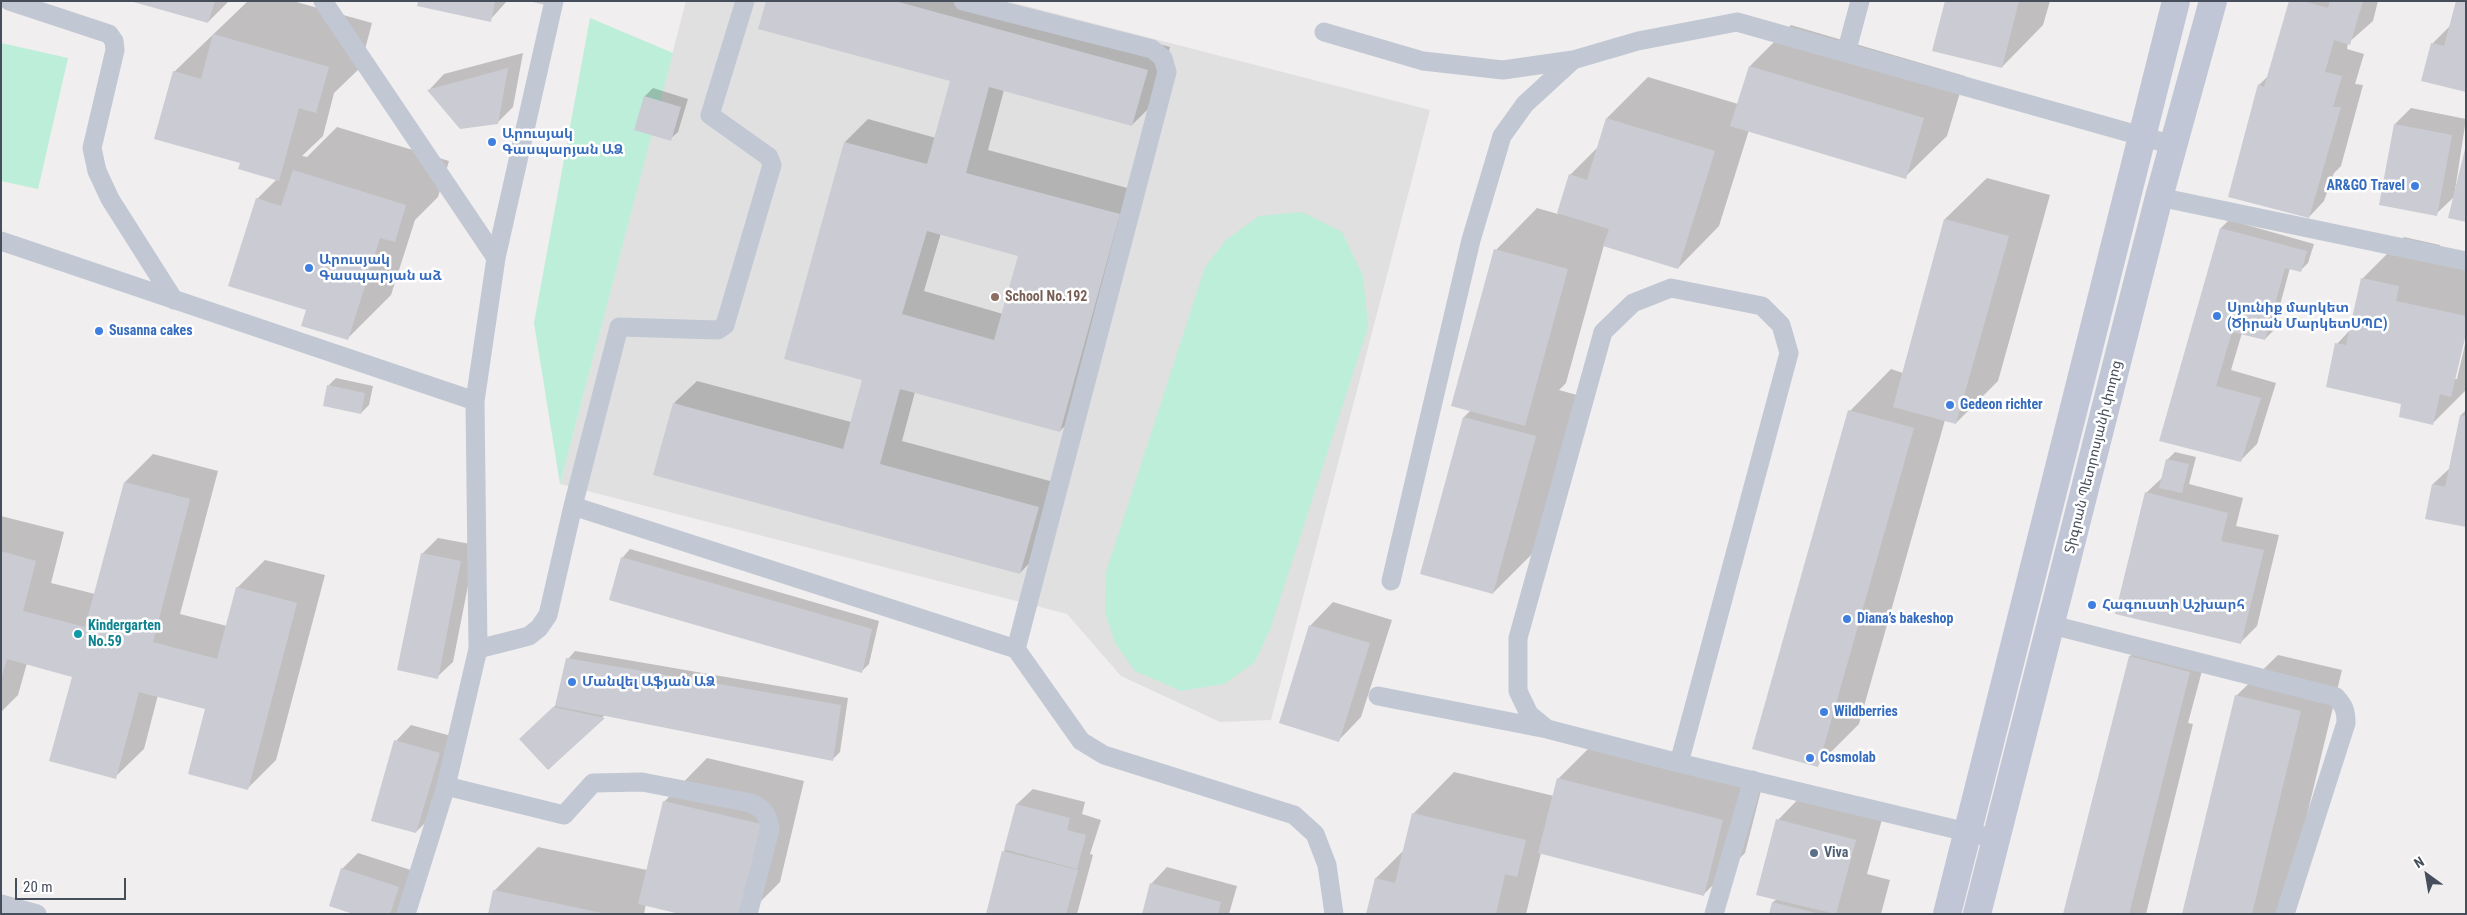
<!DOCTYPE html>
<meta charset="utf-8">
<style>
body{margin:0}
#map{position:relative;width:2467px;height:915px;overflow:hidden;background:#f0eeee;font-family:"Roboto Condensed",sans-serif}
canvas{display:block}
.frame{position:absolute;inset:0;border:2px solid #464d5b;pointer-events:none}
.north{position:absolute;left:2402px;top:850px;width:50px;height:50px;-webkit-text-stroke:4px #fff;paint-order:stroke;rotate:328deg;font-size:14px;font-weight:700;line-height:20px;text-align:center;color:#464d5b}
.north::after{content:'';display:block;margin:auto;width:18px;height:22px;background:#464d5b;clip-path:polygon(50% 0,100% 100%,50% 72%,0 100%)}
.scale{position:absolute;left:15px;top:878px;width:111px;height:22px;box-sizing:border-box;border:2px solid #464d5b;border-top:0;padding-left:6px;font-size:15px;line-height:18px;white-space:nowrap;color:#464d5b;-webkit-text-stroke:4px #fff;paint-order:stroke}
</style>
<div id="map">
<canvas width="2467" height="915"></canvas>
<div class="frame"></div>
<div class="north">N</div>
<div class="scale">20 m</div>
</div>
<script>
const c = document.querySelector('canvas').getContext('2d');
c.lineJoin = 'round';
function fillPath(path, color) { c.fillStyle = color; c.fill(path, 'evenodd'); }
function stroke(path, color, width, dash) { c.strokeStyle = color; c.lineWidth = width; c.lineCap = dash ? 'butt' : 'round'; c.setLineDash(dash || []); c.stroke(path); }
function drawText(font, color, halo, rows, align = 'center') {
  c.font = font + ' "Roboto Condensed","Noto Sans Armenian",sans-serif'; c.lineWidth = 5; c.setLineDash([]); c.textBaseline = 'middle'; c.strokeStyle = halo; c.fillStyle = color; for (const [text, x, y, turn = 0] of rows) {
    c.save(); c.translate(x, y); c.rotate((+turn || 0) * Math.PI / 180); c.textAlign = isNaN(turn) ? turn : align; if (halo) c.strokeText(text, 0, 0); c.fillText(text, 0, 0); c.restore();
  }
}
const education = new Path2D(`
 M686 1H1007L1430 110 1271 720 1220 722 1121 676 1067 614 560 484Z`);
const green = new Path2D(`
 M590 18 673 53 560 484 534 323Z
 M1 43 68 58 38 189 1 181Z
 M1302 212 1342 232 1363 276 1368 327 1271 627 1255 662 1224 684 1181 691 1135 671 1115 643 1105 612 1106 572 1205 267 1226 240 1259 216Z`);
const shadow = new Path2D(`
 M132 1H229L208 22Z
 M248 1H293L372 23 360 68 334 93 323 136 302 156 307 157 337 127 449 161 438 197 415 220 391 295 347 339 308 309 257 199 277 179 242 162 174 72Z
 M419 1H507L490 20Z
 M767 1H1001L1170 47 1155 102 1132 125 1004 90 988 150 1142 192 1083 408 1060 431 915 392 902 441 1061 484 1042 550 1020 573 674 403 697 381 851 422 863 379 785 358 845 142 868 119 936 138 952 80ZM941 233 1019 255 1003 314 924 291Z
 M1946 1H2050L2043 25 2002 67Z
 M2290 1H2378L2373 21 2348 43 2347 49 2364 54 2355 84 2363 85 2341 166 2334 173 2324 201 2309 217 2259 85 2268 76Z
 M1791 25 1965 76 1947 136 1905 177 1749 130 1719 226 1678 268 1604 245 1566 383 1559 390 1577 395 1535 551 1493 593 1422 573 1464 417 1471 410 1496 250 1537 208 1558 214 1570 175 1598 147 1607 118 1648 77 1738 104 1750 66Z
 M2451 25 2466 91 2432 44Z
 M523 53 513 107 497 123 429 90 444 74Z
 M653 88 688 99 678 132 670 139 635 129 645 96Z
 M2411 108 2466 119 2454 197 2436 214 2395 124Z
 M1987 178 2050 195 1998 381 1956 423 1945 420 1859 724 1817 766 1850 411 1891 369 1903 373 1945 219Z
 M2229 220 2314 244 2308 263 2300 271 2290 268 2273 331 2265 339 2242 333 2231 370 2276 383 2257 444 2241 460 2161 440 2221 228Z
 M2404 237 2440 245 2437 260 2466 266V328L2454 379H2457L2466 340V390L2433 423 2403 403 2337 344 2351 329 2362 279Z
 M336 378 373 386 369 405 361 413 328 386Z
 M2466 410V526L2433 484 2451 467 2461 415Z
 M2175 452 2196 457 2189 484 2243 498 2236 526 2279 535 2257 626 2241 642 2146 493 2163 477 2167 460Z
 M153 454 218 471 180 614 227 626 237 588 265 560 325 575 276 760 248 788 207 708 158 695 144 749 115 777 73 676 27 663 18 695 1 712V516L64 532 51 583 95 594 125 482Z
 M438 538 476 545 453 662 437 677 422 554Z
 M630 549 879 621 869 664 861 672 611 599 623 557Z
 M1333 602 1392 620 1361 717 1339 740 1280 722 1311 625Z
 M2146 641 2206 656 2188 723 2193 724 2146 914H2064L2130 656Z
 M575 651 848 698 840 752 832 760 606 714 549 769 537 723 557 704 568 659Z
 M2278 655 2342 670 2283 914H2183L2236 696Z
 M411 725 455 737 432 816 416 832 396 741Z
 M1600 737 1764 779 1745 853 1704 894 1541 853 1526 914H1367L1376 878 1404 850 1413 814 1454 772 1554 796 1559 778Z
 M707 758 804 781 780 882 748 914 646 904 644 914H489L494 891 538 847 647 870 664 802Z
 M1033 789 1085 802 1082 814 1101 820 1090 854 1093 855 1077 914H987L1017 804Z
 M1806 791 1884 812 1867 874 1890 880 1881 914H1770L1773 902 1777 899 1778 820Z
 M358 853 414 871 402 907 396 914H358L342 869Z
 M1167 867 1237 886 1229 914H1144L1152 883Z`);
const building = new Path2D(`
 M130 1H215L208 23Z
 M418 1H495L491 22 417 6Z
 M529 1H550L549 6Z
 M766 1H895L1148 70 1132 126 989 87 966 173 1120 214 1060 432 900 389 880 464 1039 507 1020 574 653 475 673 403 843 449 862 380 784 359 844 142 927 164 950 81 758 29ZM927 231 1018 256 994 340 902 314Z
 M1945 1H2019L2002 68 1932 51Z
 M2289 1H2303L2328 8 2330 1H2363L2350 45 2334 40 2325 72 2342 76 2333 107H2341L2309 218 2228 197 2258 84 2264 87Z
 M2456 1H2466V92L2421 81 2431 43 2444 46Z
 M213 34 329 67 316 113 299 108 279 181 238 169 240 163 154 139 173 71 201 79Z
 M1749 66 1924 118 1906 179 1730 126Z
 M508 68 498 124 460 129 427 90Z
 M644 96 681 107 671 141 634 130Z
 M1606 118 1715 151 1678 269 1603 246 1609 229 1557 213 1569 174 1587 180Z
 M2394 124 2452 135 2437 216 2379 205Z
 M2466 145V222L2448 218Z
 M293 170 406 205 395 242 380 238 348 340 301 326 306 310 228 286 256 198 281 206Z
 M1944 219 2009 236 1956 424 1893 407Z
 M2220 228 2307 251 2301 272 2285 268 2265 340 2232 332 2216 386 2261 398 2241 462 2159 441Z
 M1494 249 1568 269 1525 426 1451 406Z
 M2361 278 2399 286 2396 301 2466 316V334L2451 397 2440 394 2433 425 2399 417 2401 404 2326 387 2335 343 2346 345Z
 M327 385 365 393 361 414 323 406Z
 M1848 410 1914 428 1818 767 1752 749Z
 M2460 415 2466 416V527L2425 519 2432 484 2445 487Z
 M1463 417 1536 436 1493 594 1420 574Z
 M2166 459 2189 464 2182 493 2159 488Z
 M124 482 190 499 153 642 217 659 236 587 297 603 248 790 188 774 205 709 139 692 116 779 49 761 72 677 7 659 1 680V551L36 561 23 611 85 627Z
 M2145 492 2228 513 2221 541 2264 550 2241 644 2115 614Z
 M421 553 461 561 438 679 397 670Z
 M621 557 872 629 862 673 609 600Z
 M1309 625 1370 643 1339 742 1279 723Z
 M2129 656 2190 672 2129 914H2063Z
 M566 658 841 705 833 761 555 706Z
 M2235 695 2301 711 2252 914H2182Z
 M553 707 605 718 548 770 519 739Z
 M394 740 440 753 416 833 371 821Z
 M1557 778 1723 820 1704 896 1538 853Z
 M663 801 761 824 740 914H680L638 904Z
 M1016 804 1070 818 1067 830 1086 835 1077 869 1004 849Z
 M1412 813 1526 840 1517 877 1505 874 1496 914H1366L1375 878 1395 883Z
 M1776 819 1856 840 1836 914 1756 895Z
 M1002 851 1078 870 1066 914H986Z
 M341 868 399 887 390 914H353L329 906Z
 M1150 883 1221 902 1218 914H1142Z
 M493 890 602 913V914H488Z
 M1772 902 1816 913V914H1769Z`);
const lane = new Path2D(`
 M9 1 109 34 114 41 115 50 92 148 97 171 110 199 174 300
 M323 1 496 258
 M745 1 710 115 769 157 772 165 725 325 718 330 619 327 573 506 1016 649 1081 741 1104 755 1294 815 1315 834 1327 865 1334 914
 M963 1 1152 49 1163 58 1167 72 1016 649
 M1324 32 1423 61 1503 70 1573 60 1638 41 1737 22 2173 145
 M1846 53 1860 1
 M2159 197 2466 261
 M1 241 475 401
 M1391 581 1471 240 1502 136 1525 104 1573 60
 M2052 625 2336 697C2344 706 2346 710 2346 723L2285 914
 M478 649 529 636 539 628 548 615 573 506
 M1378 696 1547 729 1679 763 1789 353 1781 325 1762 306 1671 288 1633 303 1603 332 1518 638V691L1529 714 1547 729
 M1679 763 1996 839
 M446 786 564 815 593 783 642 782 751 803C764 809 768 815 770 829L748 914
 M1 904 37 914
 M406 914 446 786 478 649 475 401 496 258 554 1
 M1714 914 1753 780`);
const secondary = new Path2D(`
 M1947 914 2176 1
 M1977 914 2159 197 2213 1`);
const markers = [
 [492,142,5,"#3f7fe0"],
 [2415,186,5,"#3f7fe0"],
 [309,268,5,"#3f7fe0"],
 [995,297,5,"#8d6e63"],
 [2217,316,5,"#3f7fe0"],
 [99,331,5,"#3f7fe0"],
 [1950,405,5,"#3f7fe0"],
 [2092,605,5,"#3f7fe0"],
 [1847,619,5,"#3f7fe0"],
 [78,634,5,"#0f9aa8"],
 [572,682,5,"#3f7fe0"],
 [1824,712,5,"#3f7fe0"],
 [1810,758,5,"#3f7fe0"],
 [1814,853,5,"#5c6f8a"]
];
const shopNames = [
 ["Արուսյակ",502,134],
 ["Գասպարյան ԱՁ",502,150],
 ["AR&GO Travel",2405,186,"right"],
 ["Արուսյակ",319,260],
 ["Գասպարյան աձ",319,276],
 ["Սյունիք մարկետ",2227,308],
 ["(Ծիրան ՄարկետՍՊԸ)",2227,324],
 ["Susanna cakes",109,331],
 ["Gedeon richter",1960,405],
 ["Հագուստի Աշխարհ",2102,605],
 ["Diana’s bakeshop",1857,619],
 ["Մանվել Աֆյան ԱՁ",582,682],
 ["Wildberries",1834,712],
 ["Cosmolab",1820,758]
];
const educationNames = [
 ["School No.192",1005,297]
];
const streetNames = [
 ["Տիգրան Պետրոսյանի փողոց",2094,457,-76]
];
const cultureNames = [
 ["Kindergarten",88,626],
 ["No.59",88,642]
];
const serviceNames = [
 ["Viva",1824,853]
];
fillPath(education, '#e1e0e0');
fillPath(green, '#bceeda');
fillPath(shadow, '#0003');
fillPath(building, '#cbccd3');
stroke(lane, '#c1c7d3', 19);
stroke(secondary, '#c1c6d7', 28);
for (const [x, y, r, color] of markers) { const dot = new Path2D(); dot.arc(x, y, r, 0, 2 * Math.PI); c.fillStyle = color; c.fill(dot); stroke(dot, '#fff', 2); }
drawText('bold 14px', '#366cbe', '#fff', shopNames, 'left');
drawText('bold 14px', '#785e54', '#fff', educationNames, 'left');
drawText('14px', '#464d5b', '#fff', streetNames);
drawText('bold 14px', '#0d838f', '#fff', cultureNames, 'left');
drawText('bold 14px', '#4e5e75', '#fff', serviceNames, 'left');
</script>
